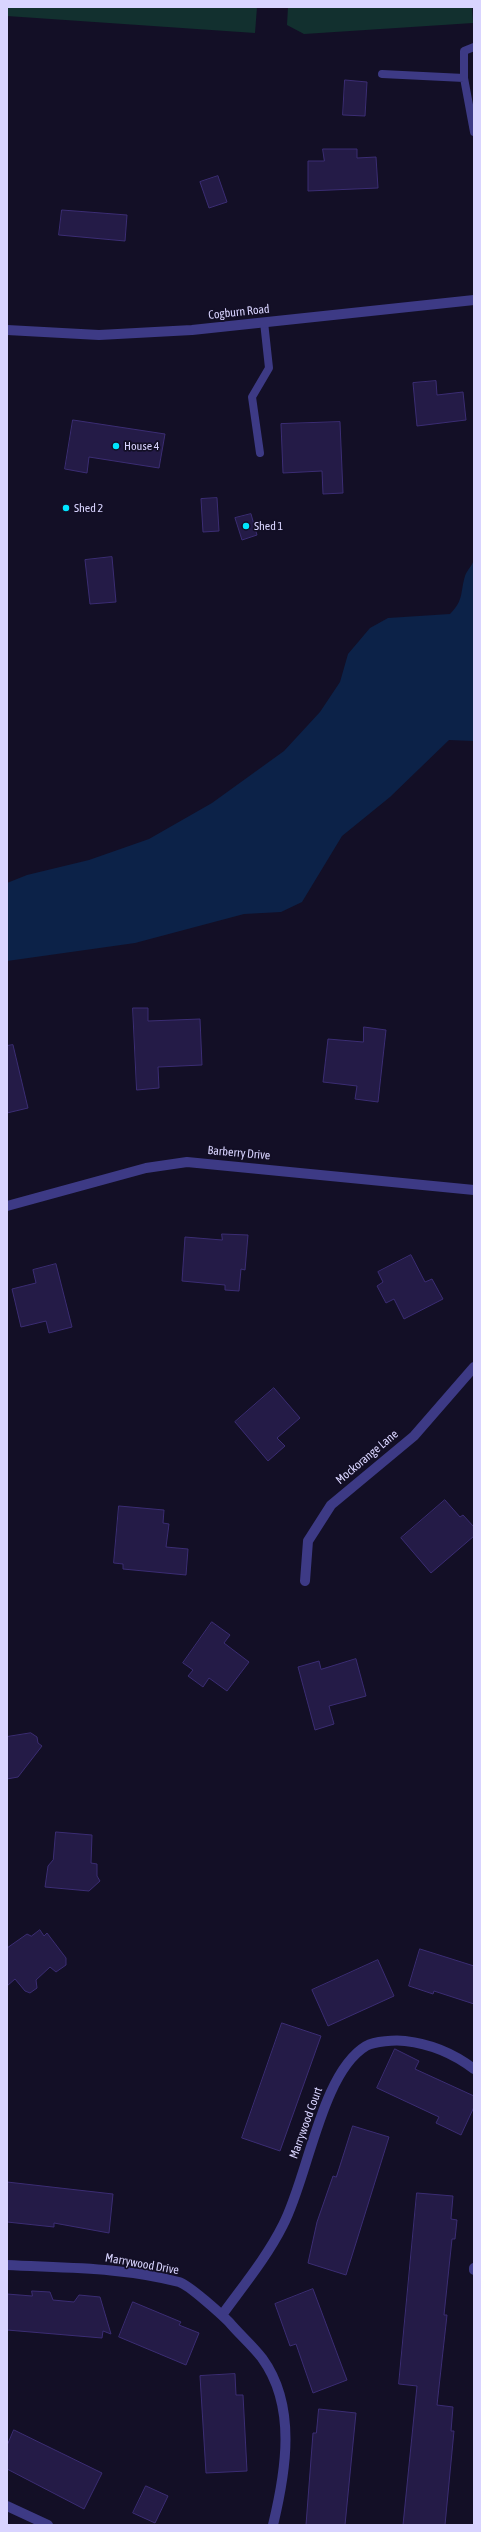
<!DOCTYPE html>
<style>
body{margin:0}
#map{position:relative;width:481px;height:2532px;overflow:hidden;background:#130f26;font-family:"Asap Condensed",sans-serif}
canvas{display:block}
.frame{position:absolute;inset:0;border:8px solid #d9d4ff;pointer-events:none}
</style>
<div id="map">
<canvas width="481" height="2532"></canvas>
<div class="frame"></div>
</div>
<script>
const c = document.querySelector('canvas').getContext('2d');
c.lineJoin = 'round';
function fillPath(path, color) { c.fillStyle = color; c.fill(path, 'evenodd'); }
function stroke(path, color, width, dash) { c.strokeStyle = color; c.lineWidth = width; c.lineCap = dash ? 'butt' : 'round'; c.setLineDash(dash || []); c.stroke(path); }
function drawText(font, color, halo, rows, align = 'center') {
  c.font = font + ' "Asap Condensed",sans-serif'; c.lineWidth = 3.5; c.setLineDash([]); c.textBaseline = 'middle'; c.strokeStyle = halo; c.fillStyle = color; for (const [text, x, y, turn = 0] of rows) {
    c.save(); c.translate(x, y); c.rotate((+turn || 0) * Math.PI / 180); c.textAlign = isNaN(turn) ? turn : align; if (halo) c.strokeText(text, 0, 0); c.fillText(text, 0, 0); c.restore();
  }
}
const green = new Path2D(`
 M7 7H257L255 33 7 16Z
 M288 7H472L473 23 304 34 287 25Z`);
const water = new Path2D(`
 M474 559V741L449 740 390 797 342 836 302 902 281 912 244 914 135 943 7 961V883L27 875 89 860 149 839 212 803 284 751 320 712 340 682 348 654 370 628 388 618 450 614C464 600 460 593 465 576 467 570 473 565 474 559Z`);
const building = new Path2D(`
 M345 80 367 82 365 116 343 115Z
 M323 149H357V158L376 157 378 188 308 191V161H324Z
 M218 176 227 202 209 208 200 182Z
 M62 210 127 215 125 241 59 235Z
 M436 381 437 395 463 392 466 420 417 426 413 383Z
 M73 420 165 434 159 468 89 457 87 473 65 469Z
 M340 422 343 493 323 494 322 471 283 473 281 424Z
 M217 498 219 531 203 532 201 499Z
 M251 514 257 535 242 540 235 518Z
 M112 557 116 602 90 604 85 560Z
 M133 1008H148V1021L200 1019 202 1065 158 1067 159 1088 137 1090Z
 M364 1027 386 1030 378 1102 355 1099 357 1086 323 1082 328 1039 363 1042Z
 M13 1045 28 1108 7 1113V1046Z
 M222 1234 248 1235 245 1270 241 1269 239 1291 225 1290V1285L182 1281 185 1237 222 1240Z
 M411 1255 425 1282 432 1279 443 1299 404 1319 394 1299 386 1303 377 1286 383 1282 378 1272Z
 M56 1264 72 1327 49 1333 46 1321 21 1327 12 1289 36 1283 33 1270Z
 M274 1388 300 1418 277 1438 285 1446 268 1461 235 1422Z
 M445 1500 460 1517 463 1515 474 1527V1536L431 1573 401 1538Z
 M119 1506 164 1510 163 1523 169 1524 166 1547 188 1549 186 1575 123 1569V1564L114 1563Z
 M212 1622 230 1635 224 1643 249 1662 227 1691 209 1678 203 1687 188 1676 193 1670 183 1663Z
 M356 1659 366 1696 329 1706 334 1724 315 1730 298 1667 319 1661 321 1669Z
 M31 1733 37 1737 38 1743 42 1746 18 1777 7 1779V1737Z
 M56 1832 92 1835 91 1863 97 1864V1876L100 1881 89 1891 45 1887 48 1866 53 1860Z
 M40 1930 44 1936 47 1933 66 1958V1965L56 1972 50 1967 36 1980 37 1988 30 1993 25 1991 15 1979 7 1986V1948L27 1934 31 1936Z
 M420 1949 474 1966V2004L434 1991 433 1994 409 1986Z
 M378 1960 394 1996 328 2026 312 1990Z
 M282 2023 321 2036 280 2151 242 2138Z
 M395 2049 419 2061 415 2069 474 2096V2107L461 2135 436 2123 439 2117 377 2088Z
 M353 2126 389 2137 346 2275 308 2263 317 2222 333 2176 336 2177Z
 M7 2182 113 2194 109 2233 54 2223V2227L7 2222Z
 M417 2193 453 2196 451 2219 457 2220 455 2239H452L444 2315H447L437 2405 453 2407 451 2431H454L445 2525H403L417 2386 399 2384Z
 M313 2289 347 2380 313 2393 296 2344 290 2346 275 2304Z
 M32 2291 50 2292 53 2300 74 2302 79 2295 100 2297 111 2334 103 2331 102 2338 7 2330V2294L32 2296Z
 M133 2302 181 2322 179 2325 199 2333 186 2365 119 2337Z
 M235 2374 236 2395H243L247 2471 206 2473 200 2376Z
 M319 2409 356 2413 345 2525H306L313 2433H316Z
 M14 2430 102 2473 84 2509 7 2469V2446Z
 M146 2486 168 2496 155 2523 133 2513Z`);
const service = new Path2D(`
 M382 74 464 78V51L474 47
 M464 78 474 132
 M260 453 252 397 269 368 264 322`);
const minor = new Path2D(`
 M7 1206 146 1168 187 1162 474 1190
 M305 1581 308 1541 331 1505 414 1436 474 1367
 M7 2265C64 2268 123 2267 179 2282 189 2285 221 2314 229 2322 239 2334 252 2345 262 2358 297 2406 286 2471 273 2525
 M474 2268V2270
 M222 2315C243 2286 267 2257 283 2225 308 2178 321 2073 366 2046 375 2041 395 2040 405 2041 432 2044 453 2053 474 2069
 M7 2506 48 2525`);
const tertiary = new Path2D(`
 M7 330 99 335 192 330 474 300`);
const markers = [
 [116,446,4,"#00e5ff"],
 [66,508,4,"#00e5ff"],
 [246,526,4,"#00e5ff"]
];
const streetNames = [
 ["Cogburn Road",239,312,-6],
 ["Barberry Drive",239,1153,5],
 ["Mockorange Lane",367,1457,-40],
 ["Marrywood Court",306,2123,-70],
 ["Marrywood Drive",142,2264,10]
];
const poiNames = [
 ["House 4",124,446],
 ["Shed 2",74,508],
 ["Shed 1",254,526]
];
fillPath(green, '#12302f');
fillPath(water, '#0c2248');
fillPath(building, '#241b47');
stroke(building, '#3b2d73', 1);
stroke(service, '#3d3a85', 8);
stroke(minor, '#3d3a85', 10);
stroke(tertiary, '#3d3a85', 10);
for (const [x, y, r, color] of markers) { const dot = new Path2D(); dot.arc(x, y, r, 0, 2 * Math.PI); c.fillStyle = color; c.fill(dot); stroke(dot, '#130f26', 1.5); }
drawText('12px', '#d9d4ff', '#130f26', streetNames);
drawText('12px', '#d9d4ff', '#130f26', poiNames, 'left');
</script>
